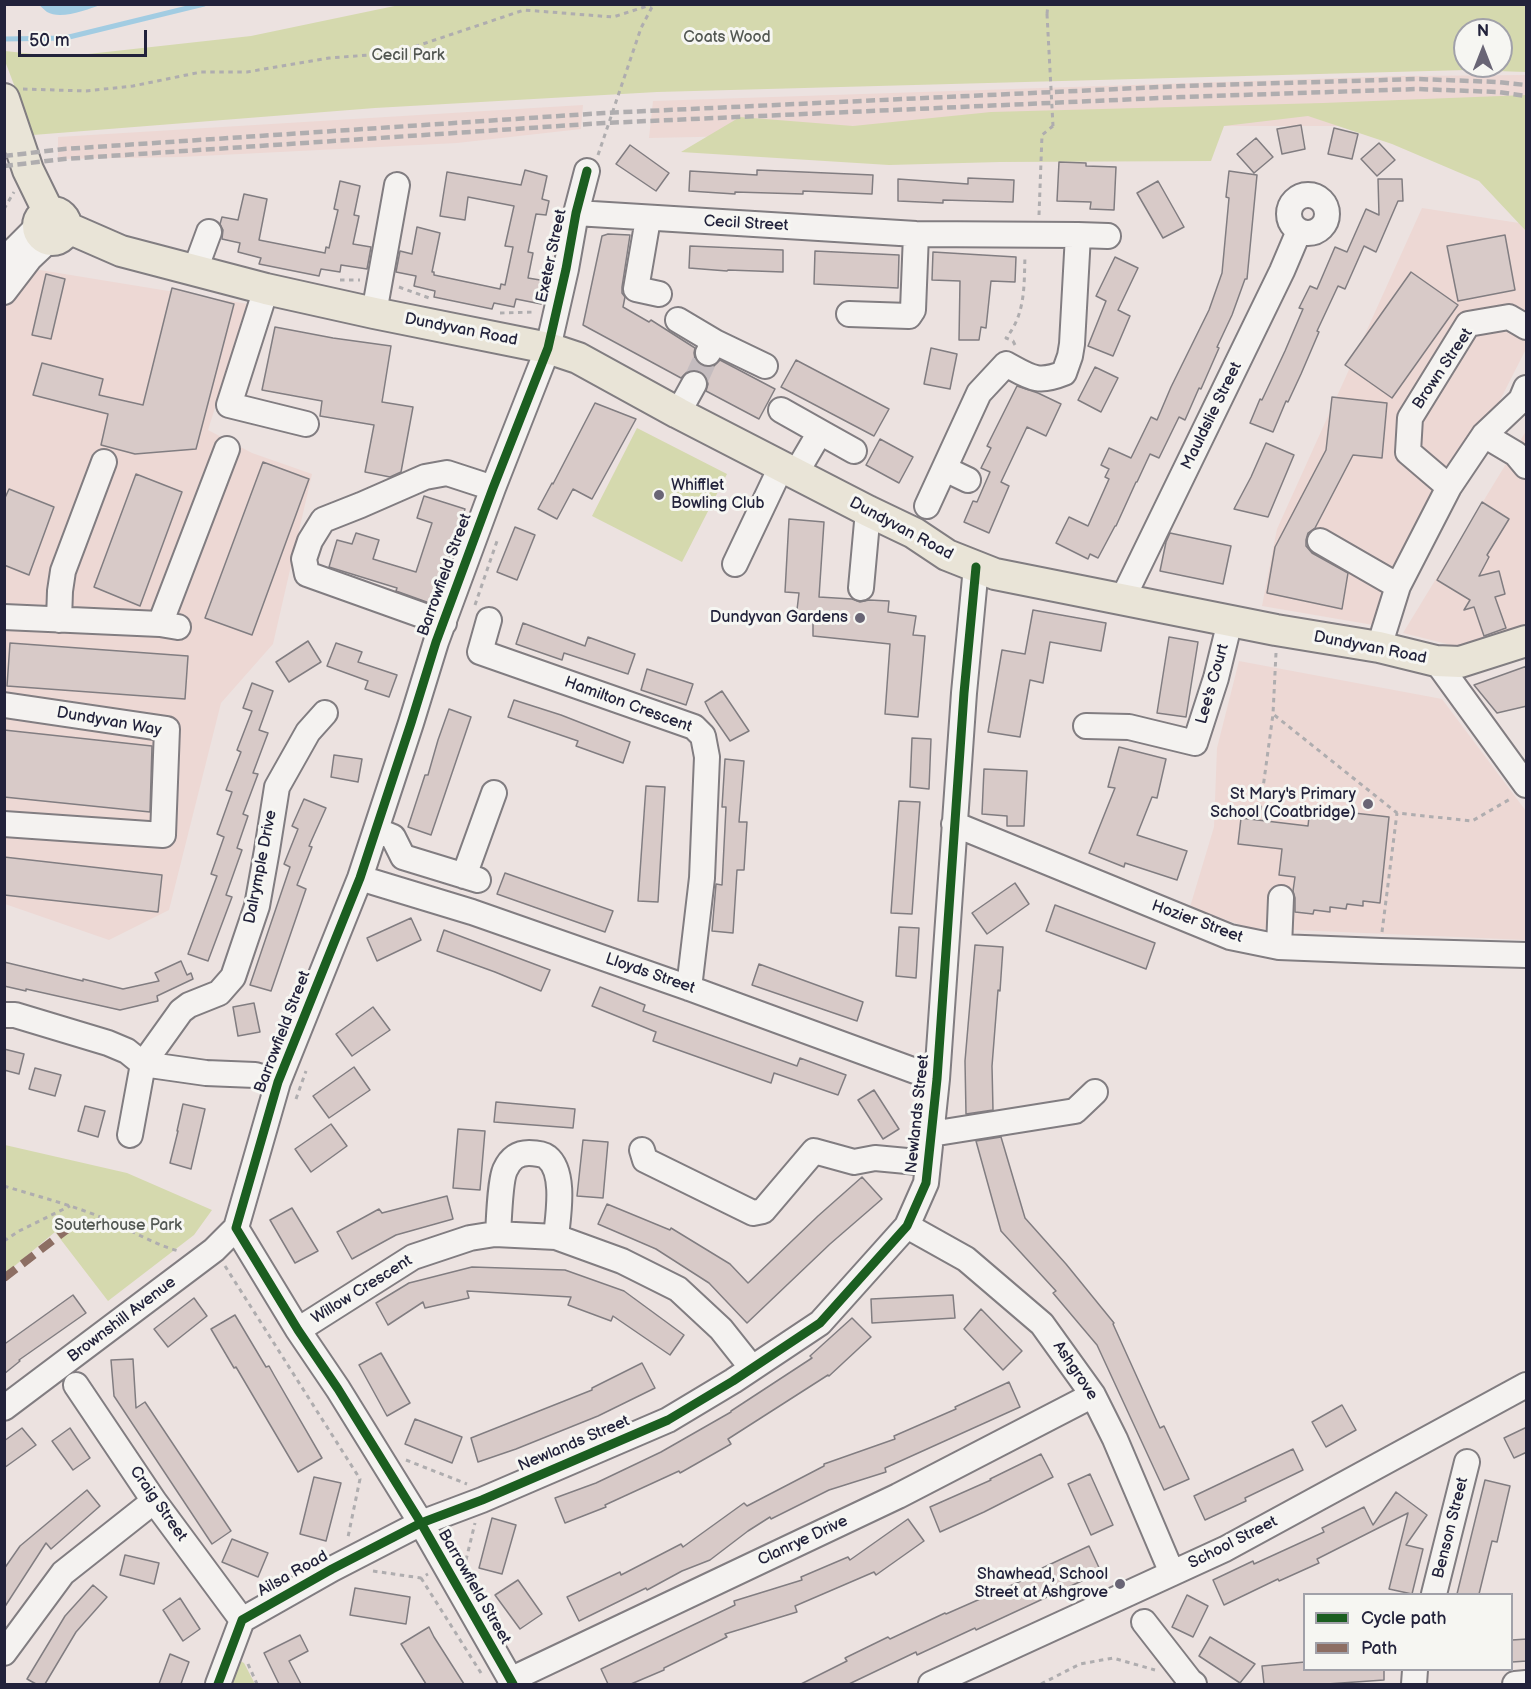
<!DOCTYPE html>
<style>
body{margin:0}
#map{position:relative;width:1531px;height:1689px;overflow:hidden;background:#ece2e0;font-family:"Balsamiq Sans",sans-serif}
canvas{display:block}
.frame{position:absolute;inset:0;border:6px solid #22223b;pointer-events:none}
.legend{position:absolute;left:1303px;top:1593px;width:210px;height:78px;box-sizing:border-box;background:#f6f6f2;border:2px solid #a1a1a9;margin:0;padding:8px 10px;list-style:none;font-size:18px;color:#22223b}
.legend li{display:flex;align-items:center;gap:12px;height:30px}
.legend b{width:30px;border:2px solid #a1a1a9}
.north{position:absolute;left:1453px;top:18px;width:60px;height:60px;box-sizing:border-box;background:#f6f6f2;border:2px solid #a1a1a9;border-radius:50%;rotate:0deg;font-size:16px;font-weight:700;line-height:24px;text-align:center;color:#22223b}
.north::after{content:'';display:block;margin:auto;width:21px;height:27px;background:#696575;clip-path:polygon(50% 0,100% 100%,50% 72%,0 100%)}
.scale{position:absolute;left:18px;top:30px;width:129px;height:27px;box-sizing:border-box;border:3px solid #22223b;border-top:0;padding-left:8px;font-size:18px;line-height:21px;white-space:nowrap;color:#22223b;-webkit-text-stroke:4px #f6f6f2;paint-order:stroke}
</style>
<div id="map">
<canvas width="1531" height="1689"></canvas>
<div class="frame"></div>
<ul class="legend">
<li><b style="height:8px;background:#1b5e20"></b>Cycle path</li>
<li><b style="height:8px;background:#8d6e63"></b>Path</li>
</ul>
<div class="north">N</div>
<div class="scale">50 m</div>
</div>
<script>
const c = document.querySelector('canvas').getContext('2d');
c.lineJoin = 'round';
function fillPath(path, color) { c.fillStyle = color; c.fill(path, 'evenodd'); }
function stroke(path, color, width, dash) { c.strokeStyle = color; c.lineWidth = width; c.lineCap = dash ? 'butt' : 'round'; c.setLineDash(dash || []); c.stroke(path); }
function drawText(font, color, halo, rows, align = 'center') {
  c.font = font + ' "Balsamiq Sans",sans-serif'; c.lineWidth = 6; c.setLineDash([]); c.textBaseline = 'middle'; c.strokeStyle = halo; c.fillStyle = color; for (const [text, x, y, turn = 0] of rows) {
    c.save(); c.translate(x, y); c.rotate((+turn || 0) * Math.PI / 180); c.textAlign = isNaN(turn) ? turn : align; if (halo) c.strokeText(text, 0, 0); c.fillText(text, 0, 0); c.restore();
  }
}
const built = new Path2D(`
 M1526 75V149L1419 126H1223L649 138 653 101 1402 76Z
 M583 105 581 129 457 143 181 157 58 159V137Z
 M1422 208 1519 223 1526 231V349L1385 627 1262 606 1277 529Z
 M40 270 248 304 208 430 252 453 312 474 273 644 221 703 169 910 109 940 5 904V277Z
 M1526 431V632L1471 650 1403 633Z
 M1239 661 1442 699 1526 811V940L1249 928 1190 907 1214 827 1217 748Z`);
const green = new Path2D(`
 M404 4 1526 5V72L1466 70 657 92 375 108 33 135 5 61V51L61 57 251 36ZM1465 30H1501V66H1465Z
 M1526 95V231L1479 181 1392 144 1308 116 1224 126 1211 161 1000 162 889 165 681 152 740 117 853 126 991 112 1323 103Z
 M637 428 727 474 682 562 592 516Z
 M5 1145 127 1173 212 1210 194 1235 108 1301 55 1232 5 1274Z
 M240 1661 244 1663 255 1684H228Z`);
const water = new Path2D(`
 M39 5H100C87 10 60 20 47 12 44 10 42 7 39 5Z`);
const stream = new Path2D(`
 M4 39 65 38 204 4`);
const building = new Path2D(`
 M1301 125 1305 149 1282 154 1277 129Z
 M1334 128 1358 134 1352 159 1328 154Z
 M1256 138 1273 157 1254 173 1237 154Z
 M1379 143 1395 160 1377 176 1361 159Z
 M630 145 669 173 656 191 616 164Z
 M1059 162 1086 163V166L1116 167 1114 210 1090 209 1091 202 1057 201Z
 M525 170 547 176 542 199 549 201 546 215 536 214 528 252 533 253 528 278 546 281 541 304 516 299 514 307 494 303 492 309 434 297 435 291 414 286 416 276 396 272 400 251 412 254 417 227 440 233 432 272H434V275L500 289 501 284 505 285 513 247 505 246 514 206 468 197 465 220 440 216 447 172 521 185Z
 M757 170 873 175 872 194 803 191V194L735 192V194L689 191 690 171 757 175Z
 M1229 171 1257 175 1247 279H1245L1232 315 1217 347 1219 348 1201 389 1199 388 1185 420 1179 417 1159 458 1150 454 1137 482H1136L1116 526H1115L1098 558 1090 554 1088 559 1056 543 1069 517 1088 526 1109 479 1105 477 1109 469 1101 465 1109 448 1131 458 1151 417 1157 420 1171 387 1209 310 1222 273 1229 198 1226 197Z
 M968 178 1014 180 1013 202 943 200V203L898 201V179L968 184Z
 M1378 179H1402L1403 201H1398L1376 252 1364 246 1345 289 1338 286 1317 331 1319 332 1301 374 1288 402 1286 401 1273 432 1250 423 1260 399 1262 400 1285 351 1303 309 1299 308 1310 286 1317 289 1335 247 1347 252 1366 209 1379 215Z
 M340 181 360 186 354 215 359 216 353 244 371 247 367 269 341 265 340 272 321 269 319 276 259 264 261 258 238 252 240 243 222 239 223 230 220 224 222 217 238 220 244 194 267 199 259 240 325 253 326 247 329 248 338 210 334 209Z
 M1158 181 1184 227 1163 238 1137 193Z
 M608 234 630 235 622 287V293L625 297 623 307 649 322 651 320 695 348 694 353 695 359 701 365 707 367 714 366 720 360 775 389 759 419 706 391 708 384 706 377 700 371 693 370 687 372 681 378 583 325 602 236Z
 M1505 235 1515 290 1458 301 1447 246Z
 M690 246 783 250V272L728 270 727 271 689 268Z
 M815 251 899 255 898 288 814 284Z
 M933 252 1016 257 1015 282 991 281 986 328 981 327 979 340H959L960 281 932 280Z
 M1115 257 1138 268 1118 310 1130 316 1113 356 1088 346 1106 301 1096 296Z
 M1411 272 1458 305 1392 398 1345 365Z
 M46 274 65 279 51 339 32 335Z
 M172 288 234 304 196 449 135 454 101 445 108 414 33 395 42 363 103 379 99 395 143 405Z
 M275 327 333 338 391 346 382 402 413 407 401 472 390 477 365 472 374 425 320 416 322 401 262 390Z
 M931 348 957 354 950 389 924 384Z
 M796 360 889 409 874 436 781 387Z
 M1095 367 1118 378 1101 412 1078 400Z
 M1017 386 1038 393 1061 404 1046 436 1027 427 1001 482 1009 486 989 533 964 522 973 501 977 502 990 472 981 468 991 448 987 446Z
 M1332 397 1387 403 1382 458 1353 455 1315 528 1308 533 1306 540V546L1312 553 1348 573 1342 609 1267 593 1275 547 1326 450Z
 M595 403 636 419 592 499 573 489 557 519 538 509 552 483 553 484Z
 M880 439 913 457 899 483 866 465Z
 M1266 443 1294 455 1268 517 1234 509 1251 477Z
 M263 462 309 479 252 635 205 618Z
 M136 474 182 492 140 606 94 587Z
 M9 489 54 507 29 575 4 565V500Z
 M424 496 465 509 443 577H445L435 605 396 591 397 588 329 567 337 540 352 544 356 533 379 540 373 559 416 572 432 523 417 518Z
 M1482 502 1509 519 1487 555 1489 557 1479 576 1499 571 1505 594 1495 597 1506 628 1484 636 1474 607 1464 610 1470 600 1437 580Z
 M789 519 824 522 819 597 852 599 860 602 869 600 889 601 888 612 916 616 913 635 925 636 918 717 885 714 890 644 813 636V619L796 618 799 593 785 592Z
 M515 527 535 535 517 580 497 572Z
 M1170 533 1231 546 1223 584 1160 571 1166 542Z
 M1033 610 1106 623 1101 651 1050 642 1043 683 1030 680 1020 737 988 732 1002 650 1025 654Z
 M523 623 585 646 588 637 635 654 628 674 564 653 562 660 516 644Z
 M1169 637 1198 642 1186 717 1157 713Z
 M308 641 321 662 289 682 276 662Z
 M10 643 188 656 185 699 7 686Z
 M336 643 362 652 358 662 397 675 389 697 365 689 368 681 327 666Z
 M1527 666V706L1497 713 1474 685Z
 M647 669 693 684 686 705 641 690Z
 M252 683 273 691 259 730 268 733 253 773 258 774 243 814 248 816 237 848 242 850 226 895 232 897 208 961 188 954 217 876 211 874 224 837 217 834 232 792 226 790 241 752 237 750 252 711 243 708Z
 M722 691 749 731 730 741 710 712 705 702Z
 M514 700 561 715 630 742 623 763 576 746 578 741 508 717Z
 M449 709 471 717 431 835 408 827 425 775H428L438 740Z
 M4 730 152 746 150 812 4 797Z
 M912 738 931 739 929 789 910 787Z
 M1119 747 1166 759 1157 798 1152 797 1137 835 1187 851 1177 880 1125 863 1124 867 1089 853 1115 788 1108 787Z
 M334 755 362 759 358 782 331 777Z
 M725 759 744 761 739 822H747L744 870H737L733 933 712 931 716 884 722 885 726 807H722Z
 M984 769 1027 771 1024 826H1007V816L982 814Z
 M646 786 665 787 658 902 638 901Z
 M304 799 326 808 309 846 312 847 297 885 306 889 271 991 250 985 290 867 284 864 298 829 292 826Z
 M899 801 920 802 912 914 891 913Z
 M1310 808 1389 817 1380 903 1363 901V906L1347 904 1346 909 1330 907V912L1314 910 1313 914 1295 912V898L1293 891 1295 877 1279 875 1282 849 1238 844 1241 818 1308 826Z
 M4 857 162 875 158 912 4 895Z
 M505 873 613 911 605 932 497 894Z
 M1015 883 1029 904 987 934 972 913Z
 M1055 905 1155 943 1146 969 1046 931Z
 M411 918 421 940 377 961 367 938Z
 M899 927 919 928 916 978 896 976Z
 M444 930 550 970 541 991 495 972 437 951Z
 M975 945 1003 947 1000 991 998 990 992 1066 993 1110 966 1114 965 1061Z
 M181 961 187 975 191 973 193 979 157 996 158 1001 120 1010 26 989V991L4 986V962L83 981V979L123 989 159 981 155 973Z
 M759 964 863 1002 857 1021 752 985Z
 M600 987 645 1005 643 1011 797 1066 800 1058 846 1075 838 1095 774 1073 771 1083 653 1041 656 1032 592 1006Z
 M254 1003 260 1032 238 1036 233 1007Z
 M373 1007 390 1030 352 1056 336 1034Z
 M4 1049 24 1054 19 1074 4 1070Z
 M354 1067 370 1090 329 1118 313 1096Z
 M35 1068 61 1075 55 1096 29 1089Z
 M874 1090 899 1129 883 1139 858 1100Z
 M496 1102 575 1109 573 1128 494 1122Z
 M183 1104 205 1109 191 1169 170 1163 178 1131H177Z
 M85 1106 105 1111 98 1137 78 1131Z
 M331 1124 347 1146 311 1172 295 1149Z
 M458 1129 485 1131 480 1190 453 1188Z
 M1001 1137 1025 1218 1066 1264 1114 1323 1113 1324 1160 1428 1164 1426 1189 1479 1164 1490 1097 1345 1053 1293 1056 1291 1001 1231 976 1141Z
 M583 1140 608 1142 603 1198 577 1196Z
 M862 1177 882 1199 830 1244 747 1323 709 1283 656 1249 598 1224 607 1204 670 1230 671 1228 730 1264 748 1283 818 1216Z
 M447 1196 453 1219 396 1235 352 1259 337 1232 379 1209 382 1213Z
 M292 1208 318 1251 295 1263 270 1220Z
 M472 1267 565 1270 624 1291 684 1335 670 1355 613 1316 611 1321 568 1305 571 1297 467 1291 469 1298 425 1308 423 1302 388 1325 376 1303 409 1283Z
 M73 1295 86 1313 19 1360 20 1361 4 1374V1341L6 1343Z
 M953 1295 955 1318 872 1323 871 1299Z
 M194 1298 207 1316 168 1347 154 1329Z
 M981 1309 1022 1351 1003 1370 964 1329Z
 M235 1315 266 1367 269 1366 274 1375 322 1458 298 1472 236 1367 234 1368 211 1329Z
 M852 1318 871 1337 829 1376 828 1375 728 1439 731 1444 680 1473 679 1471 605 1505 606 1507 565 1523 555 1498 596 1483 661 1452 731 1412V1411L812 1358 810 1356Z
 M381 1353 410 1403 387 1416 359 1365Z
 M133 1359 136 1408 145 1402 231 1531 212 1544 114 1396 111 1360Z
 M642 1363 655 1388 598 1416 516 1449 478 1462 471 1438 592 1390V1388Z
 M1009 1382 1020 1407 885 1468 886 1472 829 1490 771 1519 770 1517 748 1531 710 1560 682 1571 647 1590 646 1588 579 1621 567 1597 620 1572 621 1575 681 1544 683 1547 744 1503 747 1506 824 1466V1464L895 1439 894 1436 956 1409 955 1407Z
 M1342 1405 1356 1430 1326 1447 1312 1422Z
 M415 1419 462 1437 452 1463 405 1444Z
 M1527 1427V1452L1514 1458 1504 1438Z
 M22 1428 36 1445 4 1468V1441Z
 M70 1428 90 1458 73 1470 52 1441Z
 M1293 1449 1303 1470 1245 1498 1246 1501 1205 1520 1194 1496Z
 M1041 1454 1053 1477 984 1512 940 1532 930 1507 991 1480 990 1479Z
 M1090 1474 1113 1525 1091 1535 1068 1484Z
 M314 1477 341 1483 326 1541 300 1534Z
 M1485 1480 1510 1486 1497 1542 1492 1541 1479 1594H1457Z
 M87 1490 100 1506 51 1549 46 1543 4 1608V1569L20 1546Z
 M1396 1492 1427 1515 1406 1545 1423 1549 1412 1594 1389 1589 1408 1513 1317 1559 1319 1563 1279 1581 1278 1579 1224 1605 1213 1580 1253 1561 1254 1564 1324 1532 1322 1528 1364 1507 1373 1525Z
 M492 1518 516 1525 502 1574 479 1568Z
 M908 1519 924 1541 876 1575 874 1572 795 1606 797 1612 725 1634 727 1637 664 1668V1670L631 1684H608L601 1669 735 1605 734 1601 802 1580 801 1577 848 1557 850 1560Z
 M232 1539 268 1553 258 1577 222 1562Z
 M1089 1546 1101 1572 976 1630 975 1628 917 1655 916 1652 849 1684H801L847 1661 845 1658 888 1637 890 1639 945 1613 946 1614 1037 1574 1036 1571Z
 M125 1555 159 1563 154 1584 120 1575Z
 M518 1580 542 1614 520 1629 495 1595Z
 M93 1585 107 1597 76 1632 45 1684H36L27 1679 65 1616Z
 M355 1588 410 1597 406 1624 350 1615Z
 M1187 1595 1208 1606 1193 1637 1172 1627Z
 M180 1598 200 1629 183 1641 163 1610Z
 M429 1627 434 1637 464 1684H426L401 1644Z
 M300 1635 308 1651 289 1661 301 1684H279L264 1653Z
 M1210 1637 1255 1664 1240 1683 1199 1656Z
 M1527 1639V1661L1512 1662V1640Z
 M170 1654 189 1662 183 1678 181 1684H159Z
 M1305 1662V1670H1384V1680L1327 1684H1264L1262 1666Z`);
const minorTunnel = new Path2D(`
 M694 384 708 353`);
const path = new Path2D(`
 M1047 14 1048 4
 M23 89 86 91 133 86 201 72H247L329 58 396 53 524 10 613 17 654 4
 M598 155 641 28 653 5
 M4 209 14 192
 M1039 215 1042 135 1053 126
 M340 280H360
 M399 287 432 299
 M500 313 536 312
 M1015 345 1013 341 1006 338C1026 314 1024 284 1025 255
 M475 605 497 541
 M1276 653 1273 714 1397 813 1472 821 1512 798
 M1260 810 1273 714
 M1382 932 1397 813
 M296 1099 306 1071
 M4 1186C40 1197 76 1206 110 1221 133 1231 155 1245 179 1251
 M4 1241 19 1231 70 1206
 M225 1266 360 1479 348 1537
 M406 1460 467 1484
 M466 1560 475 1523
 M373 1571 421 1578 428 1574
 M421 1578 481 1673
 M248 1664 257 1684
 M1041 1684 1080 1664 1113 1658 1155 1670`);
const minor = new Path2D(`
 M1289 214a19 19 0 1 1 38 0a19 19 0 1 1-38 0Z
 M576 213 916 234 1078 235 1072 344 1070 356 1064 373C1037 384 1030 377 1006 364L979 393 927 506
 M648 219 636 289 659 294
 M1078 235 1108 236
 M4 266 7 257 38 226
 M195 270 209 232
 M266 289 229 405 306 424
 M4 292 30 258 49 240
 M374 313 397 185
 M849 314 909 316 913 310 916 234
 M678 320 715 342
 M708 353 715 342 765 366
 M781 410 820 432
 M678 413 694 384
 M1484 435 1516 454 1526 466
 M945 469 968 480
 M796 473 820 432 854 451
 M1449 487 1408 452 1410 418 1468 324 1509 317 1526 327
 M1320 541 1398 586
 M735 564 782 465
 M861 588 868 511
 M1122 600 1282 271 1299 231
 M4 617 160 624 178 627
 M59 620 60 591 63 571 104 462
 M489 620 480 652 694 727 703 736 707 757 702 878 689 988
 M444 623 307 574 304 559 310 541 323 520 361 505 425 477 447 473 493 488
 M160 624 227 449
 M1379 647 1398 586 1449 487 1484 435 1521 400 1526 388
 M1436 661 1526 785
 M4 705 167 729 163 835 4 824
 M1086 726 1129 727 1195 743 1216 678 1230 621
 M954 824 1230 937 1279 947 1381 951 1526 955
 M376 830 393 837 403 857 478 880
 M464 876 494 793
 M360 878 472 912 689 988 937 1079
 M1279 947 1281 898
 M4 1015H15L108 1043 127 1051 143 1064 206 1073 255 1075 278 1082
 M931 1134 1075 1111 1095 1092
 M130 1135 143 1064 181 1011 189 1005 219 993 233 977 257 906 267 850 277 787 308 732 325 713
 M642 1150 645 1160 753 1213 763 1211 814 1151 854 1162 875 1158 928 1163
 M907 1226 966 1259 1042 1324 1093 1395 1115 1439 1172 1573
 M498 1234C499 1219 500 1181 505 1170 510 1159 517 1153 529 1153 534 1153 543 1154 547 1157 566 1172 558 1216 556 1237
 M298 1330 413 1257 470 1238 495 1234 556 1237 622 1261 678 1289 721 1329 752 1368
 M76 1385 154 1501 242 1620
 M4 1408 214 1250 236 1228
 M1434 1594 1467 1462
 M1144 1622 1190 1681 1194 1684
 M4 1653 63 1573 154 1501
 M510 1680 898 1496 1093 1395
 M218 1684 242 1620 332 1569 421 1523 482 1500 668 1420 733 1381 820 1323 907 1226 926 1183 937 1079 964 693 976 567
 M513 1684 421 1523 338 1389 298 1330 236 1228 278 1082 360 878 411 723 436 642 493 488 548 348 566 269 576 213 587 171
 M931 1684 1225 1549 1526 1385
 M1414 1684 1415 1670
 M1515 1684 1526 1683`);
const major = new Path2D(`
 M4 99 28 170 49 213
 M38 226a14 14 0 1 1 28 0a14 14 0 1 1-28 0Z
 M66 227 121 251 266 289 374 313 548 348 578 358 678 413 868 511 914 533 947 555 995 574 1276 630 1379 647 1436 661 1460 662 1526 641`);
const rail = new Path2D(`
 M4 156 64 149 604 113 1182 86 1417 79 1498 82 1526 85
 M4 166 64 159 604 123 1182 97 1417 89 1498 92 1526 96`);
const pathBridge = new Path2D(`
 M1047 14 1053 126`);
const quiet = new Path2D(`
 M4 1278 69 1228`);
const cycleway = new Path2D(`
 M218 1684 242 1620 332 1569 421 1523 482 1500 668 1420 733 1381 820 1323 907 1226 926 1183 937 1079 964 693 976 567
 M513 1684 421 1523 338 1389 298 1330 236 1228 278 1082 360 878 411 723 436 642 493 488 548 348 566 269 576 213 587 171`);
const markers = [
 [659,495,6,"#696575"],
 [860,618,6,"#696575"],
 [1368,804,6,"#696575"],
 [1120,1584,6,"#696575"]
];
const parkNames = [
 ["Coats Wood",727,38],
 ["Cecil Park",408,56],
 ["Souterhouse Park",118,1226]
];
const streetNames = [
 ["Cecil Street",746,224,3],
 ["Exeter Street",552,256,-78],
 ["Dundyvan Road",461,330,11],
 ["Brown Street",1443,369,-56],
 ["Mauldslie Street",1212,416,-64],
 ["Dundyvan Road",901,529,28],
 ["Barrowfield Street",445,575,-70],
 ["Dundyvan Road",1370,648,11],
 ["Lee's Court",1213,684,-74],
 ["Hamilton Crescent",628,705,20],
 ["Dundyvan Way",109,722,10],
 ["Dalrymple Drive",261,867,-79],
 ["Hozier Street",1197,922,20],
 ["Lloyds Street",650,974,19],
 ["Barrowfield Street",283,1032,-69],
 ["Newlands Street",918,1114,-84],
 ["Willow Crescent",362,1290,-32],
 ["Brownshill Avenue",122,1320,-37],
 ["Ashgrove",1075,1371,56],
 ["Newlands Street",574,1444,-23],
 ["Craig Street",158,1504,55],
 ["Benson Street",1451,1528,-76],
 ["Clanrye Drive",803,1541,-25],
 ["School Street",1233,1543,-27],
 ["Ailsa Road",293,1574,-29],
 ["Barrowfield Street",474,1587,60]
];
const poiNames = [
 ["Whifflet",671,486,"left"],
 ["Bowling Club",671,504,"left"],
 ["Dundyvan Gardens",848,618],
 ["St Mary's Primary",1356,795],
 ["School (Coatbridge)",1356,813],
 ["Shawhead, School",1108,1575],
 ["Street at Ashgrove",1108,1593]
];
fillPath(built, '#edd8d4');
fillPath(green, '#d5d9ae');
fillPath(water, '#a2cce2');
stroke(stream, '#a2cce2', 5);
fillPath(building, '#d8cac8');
stroke(building, '#817d81', 1.5);
stroke(minorTunnel, '#c4bcbf', 24, [24, 12]);
stroke(minor, '#817d81', 28);
stroke(major, '#817d81', 34);
stroke(path, '#afadaf', 3, [4.5, 4.5]);
stroke(minor, '#f4f2f0', 24);
stroke(major, '#e9e4d7', 30);
stroke(rail, '#afadaf', 4.5, [9, 4.5]);
stroke(pathBridge, '#afadaf', 3, [4.5, 4.5]);
stroke(quiet, '#8d6e63', 8, [15, 8]);
stroke(cycleway, '#1b5e20', 9);
for (const [x, y, r, color] of markers) { const dot = new Path2D(); dot.arc(x, y, r, 0, 2 * Math.PI); c.fillStyle = color; c.fill(dot); stroke(dot, '#f6f6f2', 2); }
drawText('16px', '#525752', '#f6f6f2', parkNames);
drawText('16px', '#22223b', '#f6f6f2', streetNames);
drawText('16px', '#22223b', '#f6f6f2', poiNames, 'right');
</script>
